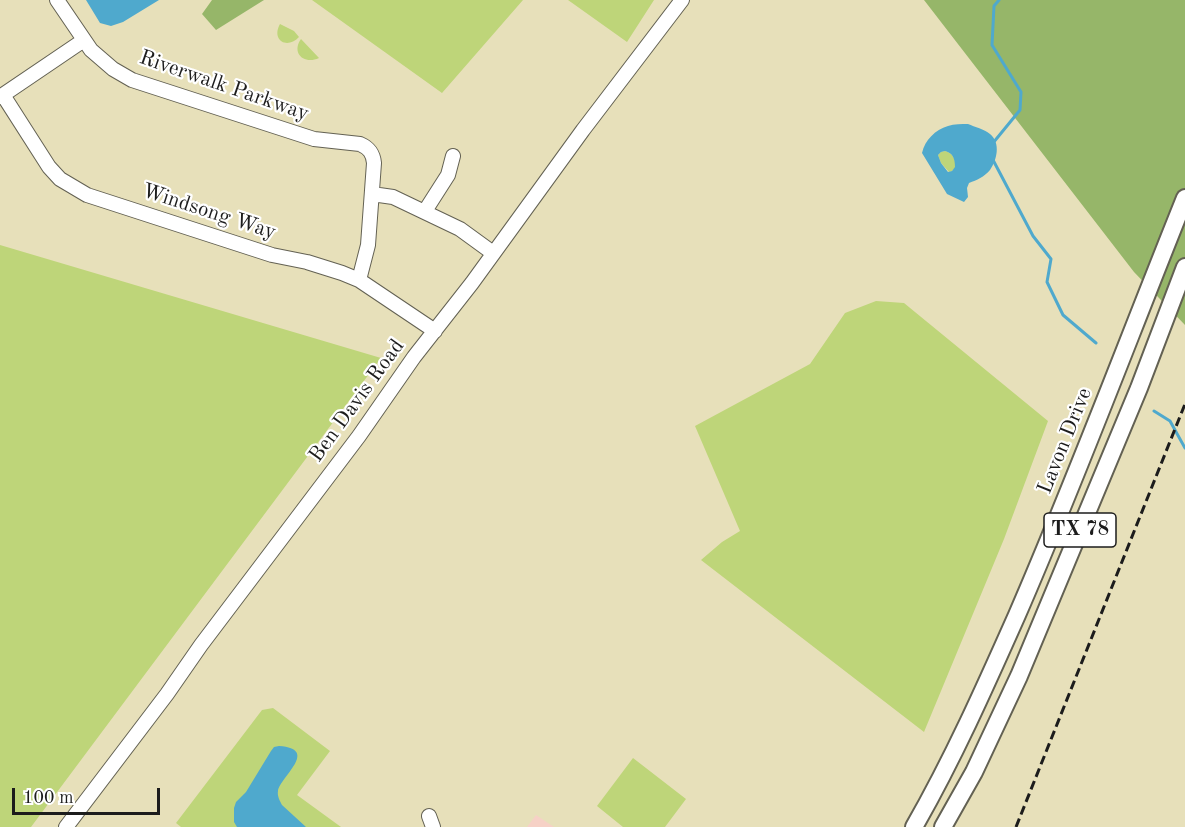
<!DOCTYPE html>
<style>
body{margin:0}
#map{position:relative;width:1185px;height:827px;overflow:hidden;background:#e7e0ba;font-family:"Old Standard TT",serif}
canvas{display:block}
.scale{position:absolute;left:12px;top:788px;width:148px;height:27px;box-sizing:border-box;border:3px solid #1c1c1c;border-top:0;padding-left:8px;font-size:18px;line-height:21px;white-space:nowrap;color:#1c1c1c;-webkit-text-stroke:4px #fff;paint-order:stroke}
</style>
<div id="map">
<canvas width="1185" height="827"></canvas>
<div class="scale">100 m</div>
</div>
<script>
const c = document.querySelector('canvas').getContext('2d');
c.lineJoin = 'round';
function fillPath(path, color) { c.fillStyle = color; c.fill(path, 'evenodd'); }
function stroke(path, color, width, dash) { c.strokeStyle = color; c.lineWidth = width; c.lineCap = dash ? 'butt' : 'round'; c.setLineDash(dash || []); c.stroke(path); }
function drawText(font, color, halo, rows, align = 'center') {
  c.font = font + ' "Old Standard TT",serif'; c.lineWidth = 4.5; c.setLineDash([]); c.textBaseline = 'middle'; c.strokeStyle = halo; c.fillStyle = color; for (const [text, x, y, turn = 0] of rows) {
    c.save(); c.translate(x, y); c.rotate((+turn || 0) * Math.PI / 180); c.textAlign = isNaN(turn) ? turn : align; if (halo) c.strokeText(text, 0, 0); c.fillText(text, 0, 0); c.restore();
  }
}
const built = new Path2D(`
 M536 815 554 827H527Z`);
const green = new Path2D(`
 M312 0H523L442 93Z
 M568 0H654L627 42Z
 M280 24 294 31 299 37C287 50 271 40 280 24Z
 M301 39 319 58C304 65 291 53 301 39Z
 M945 151C953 153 955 159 956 167L952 171 949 172 941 163 938 155 941 152Z
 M0 245 381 358 31 827H0Z
 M876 301 904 303 1048 421 1004 539 924 732 701 560 722 542 740 531 695 426 810 364 845 313Z
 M273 708 330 751 297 795 341 827H181L176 823 262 710Z
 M633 758 686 799 665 827H623L597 806Z`);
const forest = new Path2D(`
 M212 0H264L216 30 202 14Z
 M924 0H1185V325L1134 272Z`);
const water = new Path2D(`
 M86 0H159L123 22 111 26 100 23Z
 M968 124C975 127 984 129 990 134 1001 143 997 160 990 170 984 177 977 180 969 183L967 188 968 197 964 202 947 194 922 153C925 140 935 130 948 126 954 124 962 124 968 124ZM945 151C953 153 955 159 955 167L952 171 948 172 941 163 938 155 941 152Z
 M279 746C320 749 280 777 278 791 277 796 280 801 282 805L306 827H237L234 822V808L236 802 246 792 271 751 274 747Z`);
const stream = new Path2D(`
 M993 143 1020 110 1021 92 992 45 994 6 999 0
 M992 158 1033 236 1051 259 1047 282 1063 315 1096 343
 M1154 411 1170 421 1185 448`);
const minor = new Path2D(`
 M57 0 91 50 113 69 132 80 314 139 360 144C369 148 373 153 374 163L368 245 359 280
 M3 95 49 167 60 179 87 195 272 255 307 262 342 273 359 280 435 331
 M0 97 84 40
 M372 194 393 197 460 229 493 253
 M425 211 448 175 453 156
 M429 816 433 827
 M66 827 167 694 201 645 359 436 414 357 472 283 583 130 682 0`);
const major = new Path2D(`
 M914 827C953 759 985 687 1017 615 1077 477 1129 337 1185 198
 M943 827 974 772 1019 676 1139 388 1185 267`);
const rail = new Path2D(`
 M1016 827 1185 404`);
const shields = [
 [1080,530,72]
];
const shieldNames = [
 ["TX 78",1080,530]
];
const streetNames = [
 ["Riverwalk Parkway",224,86,19],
 ["Windsong Way",209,212,18],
 ["Ben Davis Road",357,401,-54],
 ["Lavon Drive",1065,441,-68]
];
fillPath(built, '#f6d1c6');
fillPath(green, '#bed579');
fillPath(forest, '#96b669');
fillPath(water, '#4fa9cd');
stroke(stream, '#4fa9cd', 3);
stroke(minor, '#636153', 16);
stroke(major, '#636153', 20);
stroke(minor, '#fff', 14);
stroke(major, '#fff', 16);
stroke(rail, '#1c1c1c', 3, [9, 4.5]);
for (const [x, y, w] of shields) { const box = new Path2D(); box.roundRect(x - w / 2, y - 17, w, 34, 4.5); c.fillStyle = '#fff'; c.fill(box); stroke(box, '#1c1c1c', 1.5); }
drawText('bold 20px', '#1c1c1c', null, shieldNames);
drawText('21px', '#1c1c1c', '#fff', streetNames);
</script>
